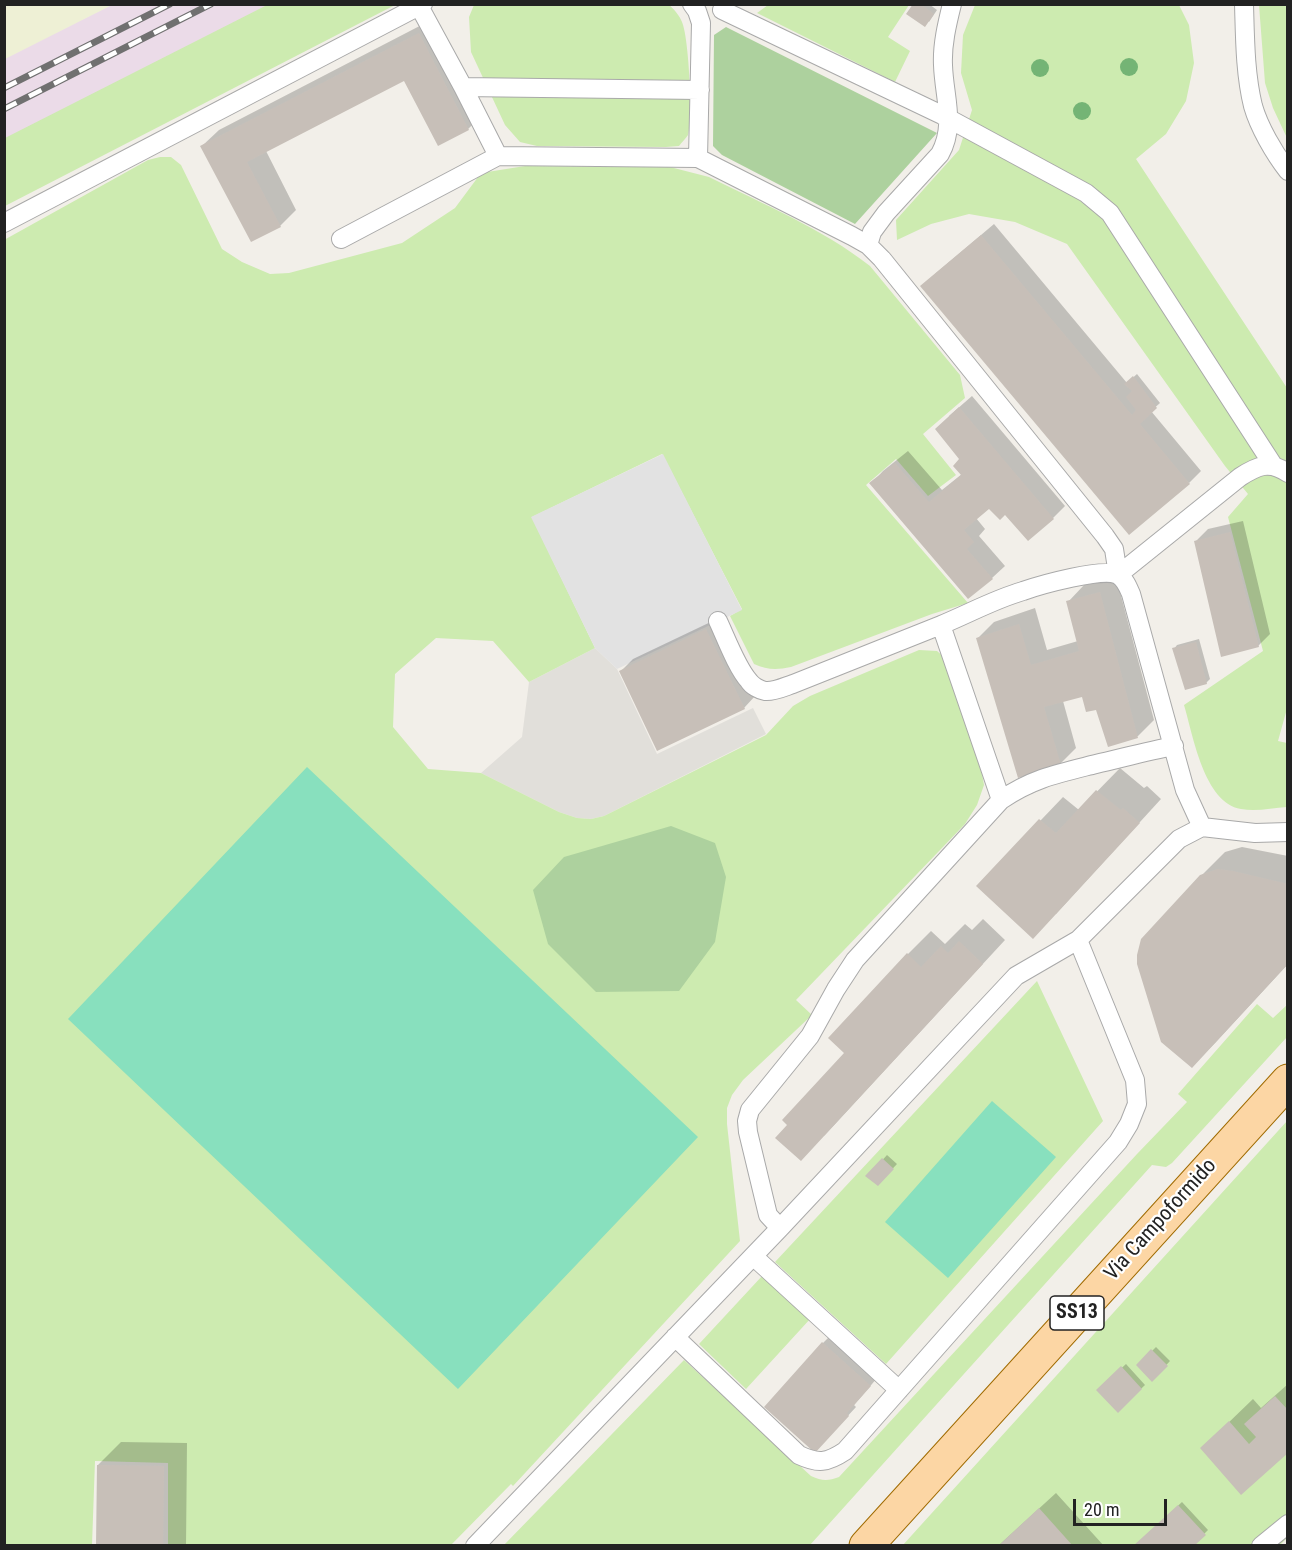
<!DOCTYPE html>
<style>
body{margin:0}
#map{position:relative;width:1292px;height:1550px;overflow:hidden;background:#f2efe9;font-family:"Roboto Condensed",sans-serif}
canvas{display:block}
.frame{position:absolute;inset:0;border:6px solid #222;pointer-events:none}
.scale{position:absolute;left:1073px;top:1499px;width:94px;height:27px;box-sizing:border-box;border:3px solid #222;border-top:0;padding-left:8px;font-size:18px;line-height:21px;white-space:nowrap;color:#222;-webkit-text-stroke:4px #fff;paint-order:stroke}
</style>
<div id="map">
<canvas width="1292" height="1550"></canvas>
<div class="frame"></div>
<div class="scale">20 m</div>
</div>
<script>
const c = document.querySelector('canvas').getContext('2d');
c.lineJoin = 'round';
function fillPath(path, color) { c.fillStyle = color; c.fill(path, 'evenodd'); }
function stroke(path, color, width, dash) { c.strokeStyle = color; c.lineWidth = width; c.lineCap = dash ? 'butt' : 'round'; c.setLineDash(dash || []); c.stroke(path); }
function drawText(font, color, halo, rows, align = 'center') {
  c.font = font + ' "Roboto Condensed",sans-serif'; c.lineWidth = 4.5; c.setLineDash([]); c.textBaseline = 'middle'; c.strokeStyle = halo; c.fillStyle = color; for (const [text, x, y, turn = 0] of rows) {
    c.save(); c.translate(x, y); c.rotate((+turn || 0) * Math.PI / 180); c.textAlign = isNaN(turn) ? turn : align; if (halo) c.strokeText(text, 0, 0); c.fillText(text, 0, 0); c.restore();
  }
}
const industrial = new Path2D(`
 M111 5H269L5 139V58Z`);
const airport = new Path2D(`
 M595 648 617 669 657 754 753 708 766 734 604 816 591 819 577 818 559 812 481 773 522 737 529 682Z`);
const farmland = new Path2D(`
 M5 4H112V5L5 59Z`);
const grass = new Path2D(`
 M269 4 395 5 5 206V138Z
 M668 4C673 8 680 16 682 22 689 38 693 120 688 135 686 138 682 142 679 146L666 147 537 146 520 142 505 125 471 52 469 17 474 5Z
 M768 5H909L888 37 910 51 895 82 757 13Z
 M975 5H1179L1189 25 1194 63 1186 101 1166 134 1136 159 1287 388 1288 705 1278 741 1287 743V807C1272 808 1256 812 1241 809 1204 803 1193 735 1184 705L1263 651 1228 517 1248 494 1225 466 1067 244 1015 222 969 214 931 224 897 240 896 220 959 150 972 110 961 73 963 35Z
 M1259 5H1287V138L1273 108 1265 83Z
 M160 157H171L181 165 222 249 242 262 270 274 289 273 402 243 455 208 481 173 525 166 670 167 709 177C763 204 823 229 870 266L960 375 965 398 923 434 956 475 928 496 896 459 866 485 968 603 932 614 791 667C777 670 767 670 754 664L730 616 742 609 662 454 532 517 595 648 529 682 493 641 436 638 395 674 393 727 428 769 481 773 559 812 577 818 591 819 604 816 766 735 793 706 810 696 919 650 937 651 944 657 981 768 984 785 977 805 965 824 796 1000 812 1015 743 1080 732 1095 727 1108V1124L740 1241 513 1486 511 1484 451 1545H168V1463L95 1461 92 1545H5L4 240 148 160Z
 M1037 981 1103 1121 886 1364 775 1262Z
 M1257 1004 1273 1018 1287 1005V1037L1172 1163 1166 1167 1152 1165 810 1545 503 1546 684 1360 811 1476C822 1481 828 1481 839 1477L1137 1154 1187 1102 1178 1094Z
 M1287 1121V1538L1279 1546H902Z
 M763 1275 811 1318 746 1389 699 1344Z`);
const forest = new Path2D(`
 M726 27 937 133 855 224 722 155 713 146 714 35Z
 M671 826 715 843 726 877 715 942 679 991 596 992 548 944 533 890 564 857Z`);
const pitch = new Path2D(`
 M307 767 698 1137 458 1389 68 1019Z
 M992 1101 1056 1157 948 1278 885 1222Z`);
const parking = new Path2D(`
 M663 454 742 610 617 669 595 648 531 517Z`);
const shadow = new Path2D(`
 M914 4H929L937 10 929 22Z
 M435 18 485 113 468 129 405 79 266 151 296 210 280 226 202 146 219 130Z
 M994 224 1127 383 1137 374 1160 403 1151 411 1201 471 1189 483 935 274Z
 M972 396 1065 506 1053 518 1005 513 990 507 976 518 985 529 979 536 1005 566 992 578 968 597 871 484 883 471 908 451 942 490 962 474 961 459 949 416Z
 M1243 521 1270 634 1258 646 1196 541 1208 529Z
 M1116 577 1154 720 1138 736 1109 745 1097 708 1084 695 1063 701 1076 748 1060 764 978 638 994 622 1035 608 1047 650 1078 641 1068 602 1084 585Z
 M719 618 756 695 744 708 621 671 633 659Z
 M1199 639 1210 679 1206 683 1174 649 1177 645Z
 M1120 768 1144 788 1147 786 1161 799 1056 914 978 886 1063 797 1079 810Z
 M1242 847 1288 856V964L1215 1043 1192 1066 1201 876 1225 852Z
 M983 919 1005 940 824 1136 846 1053 908 954 931 931 945 944 965 924 972 930Z
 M887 1155 897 1164 878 1184 868 1176Z
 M831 1335 878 1377 854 1405 856 1407 823 1443V1343Z
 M1156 1347 1170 1361 1152 1380 1138 1365Z
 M1126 1364 1145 1385 1118 1411 1098 1390Z
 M1288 1384V1451L1241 1493 1225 1426 1253 1399 1261 1408Z
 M121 1442 187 1443 186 1546H97L98 1465Z
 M1056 1493 1104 1546H998Z
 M1182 1502 1208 1530 1192 1546H1135Z`);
const building = new Path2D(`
 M913 4H921L934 14 925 27 906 14Z
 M419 33 469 130 438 146 404 81 247 162 281 227 251 242 200 146Z
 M981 235 1132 415 1136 410 1126 397 1132 391 1124 384 1133 376 1157 408 1140 424 1190 484 1129 535 920 286Z
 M959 407 1054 519 1028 541 1005 515 1000 520 989 509 964 530 974 542 967 549 993 579 968 599 869 483 895 463 929 502 961 475 953 466 959 459 935 429Z
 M1230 532 1259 647 1221 657 1194 541Z
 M1100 592 1138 738 1108 747 1096 710 1086 712 1082 697 1044 707 1061 765 1018 778 976 638 1019 624 1031 665 1079 651 1066 601Z
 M706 629 745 709 657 751 619 671Z
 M1196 642 1207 684 1185 690 1172 648Z
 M1096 790 1121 810 1123 808 1140 823 1033 939 976 886 1039 819 1056 833Z
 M1218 869 1233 871 1288 884V964L1192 1068 1161 1042 1137 964V955L1141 939 1200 875Z
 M959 941 983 964 801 1161 775 1138 787 1125 782 1120 844 1053 828 1038 907 953 921 967 941 946 948 953Z
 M882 1158 894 1169 878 1186 865 1176Z
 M822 1342 871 1386 847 1413 849 1416 815 1453 764 1407Z
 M1151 1349 1168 1366 1152 1382 1136 1365Z
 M1121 1366 1142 1389 1118 1413 1096 1390Z
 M1275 1396 1288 1410V1453L1241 1495 1200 1448 1229 1421 1249 1444 1256 1437 1244 1424Z
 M97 1465 164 1466 163 1546H96Z
 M1178 1505 1206 1535 1194 1546H1133Z
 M1039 1508 1073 1546H998Z`);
const service = new Path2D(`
 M692 4 697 11 701 23 698 158 852 236 868 245 882 259 1105 536 1114 549 1118 575 1240 477C1257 466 1269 460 1288 473
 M1244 4C1245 38 1245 73 1253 106 1259 127 1274 153 1288 171
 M419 6 463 87 498 156
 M722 10 942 115 1086 193 1110 213 1273 465
 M463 87 700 90
 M4 223 423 4
 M341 239 498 156 698 158
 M868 245 872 232 886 213 940 154C956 125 944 97 943 65 942 45 947 24 952 4
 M718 621C726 638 737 668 749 681 752 686 760 690 765 691 774 692 784 687 793 684L941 625 1001 800
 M1202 827 1255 833 1288 832
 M780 1228 768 1215 748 1132 747 1121 750 1110 810 1036 836 989 855 960 1001 800C1033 778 1060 773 1096 764 1122 758 1148 751 1174 746
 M753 1256 899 1390
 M675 1337 799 1455C818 1464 827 1463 845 1451L1118 1142 1129 1124 1137 1104 1135 1080 1078 940
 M475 1546 780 1228 1016 976 1078 940 1179 839 1202 827 1185 790 1131 594C1128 587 1125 579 1118 575 1104 567 1040 585 1023 591 995 599 968 614 941 625
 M1261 1546 1288 1524`);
const primary = new Path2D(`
 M866 1546 1288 1081`);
const rail = new Path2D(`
 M4 88 170 4
 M4 109 211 4`);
const trees = [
 [1129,67],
 [1040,68],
 [1082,111]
];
const shields = [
 [1077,1313,54]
];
const shieldNames = [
 ["SS13",1077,1313]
];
const streetNames = [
 ["Via Campoformido",1161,1220,-48]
];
fillPath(industrial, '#ebdbe8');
fillPath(airport, '#e1dfda');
fillPath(farmland, '#eef0d5');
fillPath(grass, '#cdebb0');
fillPath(forest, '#add19e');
fillPath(pitch, '#88e0be');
fillPath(parking, '#e2e2e2');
fillPath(shadow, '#0003');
fillPath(building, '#c7bfb8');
stroke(service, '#a9a9a9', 20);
stroke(primary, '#a06b00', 35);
stroke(service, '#fff', 18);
stroke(primary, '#fcd6a4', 33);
stroke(rail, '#707070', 7);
stroke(rail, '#fff', 4.5, [14]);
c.fillStyle = '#74b475';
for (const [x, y] of trees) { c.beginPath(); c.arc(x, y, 9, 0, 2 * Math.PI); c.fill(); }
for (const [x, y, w] of shields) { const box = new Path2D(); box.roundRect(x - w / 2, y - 17, w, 34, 4.5); c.fillStyle = '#fff'; c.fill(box); stroke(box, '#222', 1.5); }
drawText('bold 20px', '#222', null, shieldNames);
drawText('21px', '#222', '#fff', streetNames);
</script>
